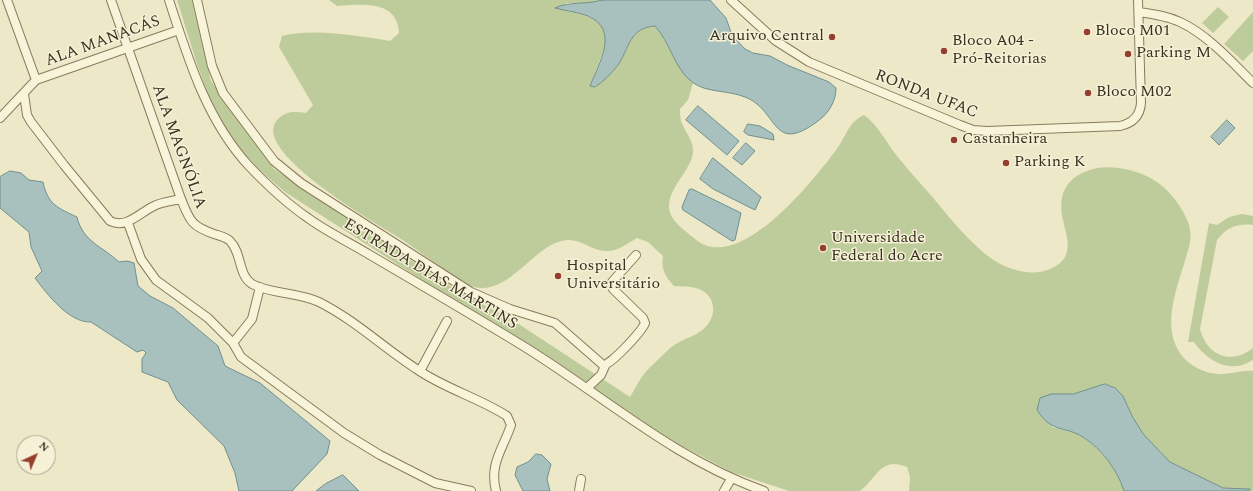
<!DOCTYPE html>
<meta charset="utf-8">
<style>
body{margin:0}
#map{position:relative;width:1253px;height:491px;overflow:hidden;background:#ede8c7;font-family:Spectral,serif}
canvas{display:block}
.north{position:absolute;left:16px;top:435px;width:40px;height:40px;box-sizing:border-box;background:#f5f1d7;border:1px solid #aaa48e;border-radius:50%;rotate:44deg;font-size:11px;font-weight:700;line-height:16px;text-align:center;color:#3a3020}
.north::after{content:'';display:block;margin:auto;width:14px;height:18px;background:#963e2e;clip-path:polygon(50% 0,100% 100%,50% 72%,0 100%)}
</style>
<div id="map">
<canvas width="1253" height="491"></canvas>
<div class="north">N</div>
</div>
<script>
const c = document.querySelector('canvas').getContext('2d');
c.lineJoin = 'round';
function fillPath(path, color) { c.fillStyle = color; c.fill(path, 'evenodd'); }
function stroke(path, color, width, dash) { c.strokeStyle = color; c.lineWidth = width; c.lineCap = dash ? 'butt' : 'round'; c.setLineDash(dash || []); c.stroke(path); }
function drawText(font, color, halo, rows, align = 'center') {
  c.font = font + ' Spectral,serif'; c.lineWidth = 3; c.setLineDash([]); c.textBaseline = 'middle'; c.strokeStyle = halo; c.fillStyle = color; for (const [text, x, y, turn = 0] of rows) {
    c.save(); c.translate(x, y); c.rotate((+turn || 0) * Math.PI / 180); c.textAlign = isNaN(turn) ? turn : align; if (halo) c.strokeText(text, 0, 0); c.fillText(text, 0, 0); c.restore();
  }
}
const green = new Path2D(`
 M177 0H192L211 81 274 169 418 265 458 291 511 319 630 397C634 391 637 384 641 378 648 368 660 358 669 349 679 340 691 338 701 331 719 318 717 294 696 288 689 286 681 287 674 286 665 276 661 270 663 256L648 242 637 238C628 243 617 252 606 251 586 250 578 232 553 244 525 258 500 303 464 283 442 269 422 253 401 239 381 226 246 150 278 119 286 111 295 111 306 113L313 105 279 47 282 36C312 28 359 36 390 41L399 33C398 0 362 4 337 6L329 0H602L589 3H566V11C624 20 605 46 590 86L595 87C604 81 611 73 618 65 631 47 628 28 655 26 670 43 676 67 693 83L688 100 680 109C680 113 680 118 681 121 685 132 694 141 693 152 692 169 668 188 669 207 670 222 685 230 695 239 738 276 814 180 836 150 847 136 847 123 864 115 878 125 886 142 897 156 912 175 929 192 944 211 958 228 974 246 992 259 1005 268 1024 274 1040 272 1050 270 1062 265 1066 255 1070 245 1066 234 1064 224 1056 194 1066 175 1097 168 1113 165 1138 170 1152 179 1167 187 1182 206 1188 222 1194 237 1188 250 1184 264 1175 293 1161 331 1183 357 1190 366 1205 373 1217 374 1229 375 1241 370 1253 371V491H1249V489L1223 488 1170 462 1144 435 1132 416 1123 396 1115 388 1105 384 1073 394H1050L1052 427C1063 430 1075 431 1084 438 1102 450 1118 471 1124 491H909L910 477 907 467C881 456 878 477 860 491H789L731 472 666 437 285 192C263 173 239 154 224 128 202 88 191 43 177 0Z
 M1218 7 1229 17 1213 33 1202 23Z
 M1253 12V51L1243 61 1224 44Z
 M1242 214 1253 216V225C1237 223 1227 227 1217 240L1200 329C1207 355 1230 366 1253 348V360C1231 375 1207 361 1194 342H1188L1209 223 1217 225 1229 217Z`);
const water = new Path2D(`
 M602 0H710L726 18 732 35 745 49 753 53 770 56 787 65 829 82 836 88C836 101 829 113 818 121 771 156 779 110 745 97 728 90 706 93 692 82 674 68 670 42 655 26 629 28 630 47 618 65 611 74 604 81 595 87L590 86C599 63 620 30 588 16 578 12 566 11 555 8 570 1 586 5 602 0Z
 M698 106 739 141 727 155 686 120Z
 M1227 120 1235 128 1219 145 1211 137Z
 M748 124 760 126 773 134 774 140 748 135 744 132Z
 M746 143 755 151 742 165 733 158Z
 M713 158 761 197 755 210 713 189 700 179Z
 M10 171 21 173 29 180 43 182C48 205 58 208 77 217 83 242 102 246 119 262L127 261 134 263 138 286 150 296 173 308 218 346 225 366 260 383 330 441 327 454 292 491H239L235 473 224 446 177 400 168 382 142 372V359L146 353 143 350 137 352 91 322C69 323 47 294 35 278L42 271 31 247 29 232 0 208V177Z
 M692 189 741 213 735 240 732 241 683 210 682 207 689 190Z
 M1105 384 1115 388 1123 396 1132 416 1144 435 1170 462 1223 488 1250 489 1249 491H1124C1118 471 1102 449 1083 437 1063 425 1053 434 1037 410L1040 398 1051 394H1073Z
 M536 454 542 455 551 464 547 479 550 491H523L515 475 517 467 528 462Z
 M343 475 359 491H316L325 484Z`);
const minor = new Path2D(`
 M7 0 36 80
 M111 0 181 199C190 221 191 226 214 234 220 236 226 237 230 241 242 253 238 275 252 284 270 294 298 292 319 302 355 320 385 349 418 370 446 389 479 398 507 416L511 425C503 449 489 464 496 491
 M169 0C188 58 206 119 248 165 266 184 286 203 308 218 327 232 349 242 370 255 423 286 476 317 528 349 606 398 676 460 764 491
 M197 0 212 66 223 93 274 161 301 183 471 292 510 309 555 323 603 365C610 366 642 331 645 323L643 318 613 289 612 282 636 255
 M731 0 776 41 809 62 960 125 973 130 987 131 1120 126C1133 123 1140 116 1141 103L1138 0
 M1139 12C1153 14 1167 16 1180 22 1208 35 1232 62 1253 83
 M24 94 27 115 31 122 64 165 110 221C127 229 139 213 154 206 162 202 172 201 181 199
 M0 118 36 80 179 30
 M128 223 141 259 156 280 208 318 233 343
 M260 287 252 319 233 343 241 357 344 433 380 455 435 483 471 491
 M420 371 447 321
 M587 388 601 375 605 366
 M579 491 581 479
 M724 491 731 479`);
const markers = [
 [1087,32,4,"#963e2e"],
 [832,37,4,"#963e2e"],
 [944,51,4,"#963e2e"],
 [1128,54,4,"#963e2e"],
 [1088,93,4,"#963e2e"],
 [954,140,4,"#963e2e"],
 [1006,163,4,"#963e2e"],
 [823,248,4,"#963e2e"],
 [558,276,4,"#963e2e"]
];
const poiNames = [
 ["Bloco M01",1095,32],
 ["Arquivo Central",824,37,"right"],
 ["Bloco A04 -",952,42],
 ["Pró-Reitorias",952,60],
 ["Parking M",1136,54],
 ["Bloco M02",1096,93],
 ["Castanheira",962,140],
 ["Parking K",1014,163],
 ["Universidade",831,239],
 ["Federal do Acre",831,257],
 ["Hospital",566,267],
 ["Universitário",566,285]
];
const streetNames = [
 ["ALA MANACÁS",103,42,-20],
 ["RONDA UFAC",926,95,21],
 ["ALA MAGNÓLIA",178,147,70],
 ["ESTRADA DIAS MARTINS",430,275,31]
];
fillPath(green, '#becc9b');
fillPath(water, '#a8c1be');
stroke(water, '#6f908d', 1);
stroke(minor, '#897b5d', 10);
stroke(minor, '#f8f4da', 8);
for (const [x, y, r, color] of markers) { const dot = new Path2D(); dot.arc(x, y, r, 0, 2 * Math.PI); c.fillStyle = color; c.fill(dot); stroke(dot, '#f5f1d7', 1.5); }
drawText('16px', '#3a3020', '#f5f1d7', poiNames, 'left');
drawText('16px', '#3a3020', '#f5f1d7', streetNames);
</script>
